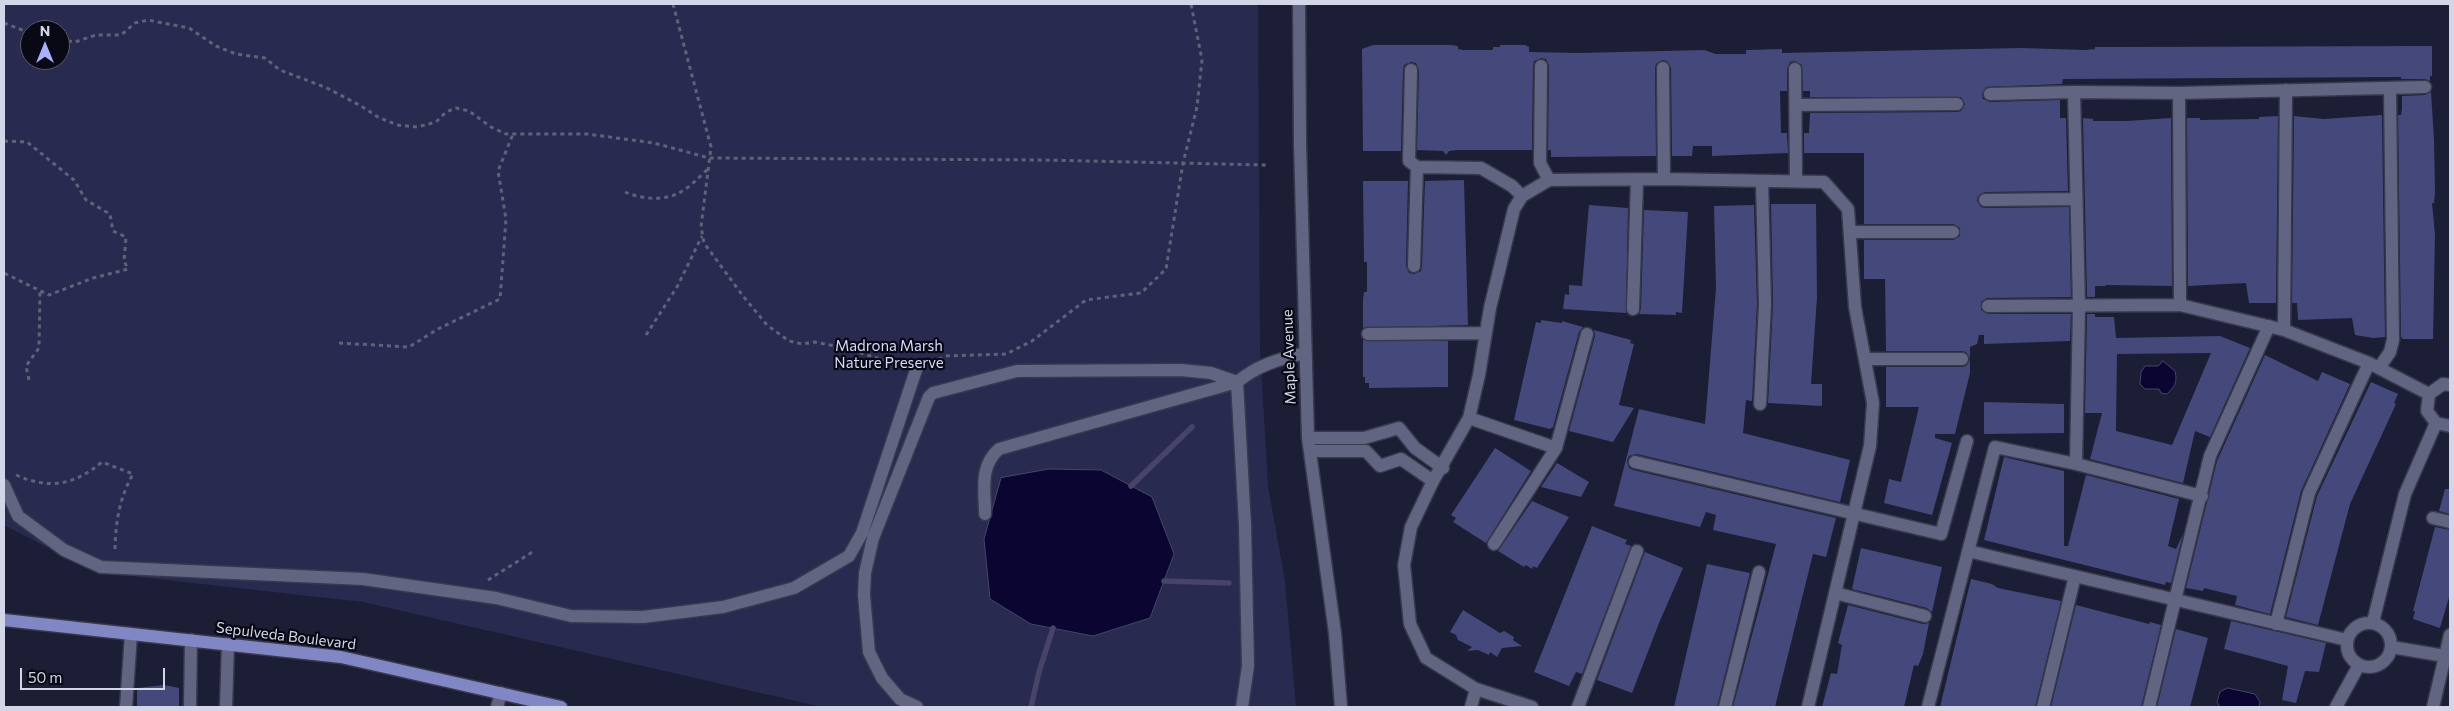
<!DOCTYPE html>
<style>
body{margin:0}
#map{position:relative;width:2454px;height:711px;overflow:hidden;background:#1c1e36;font-family:Commissioner,sans-serif}
canvas{display:block}
.frame{position:absolute;inset:0;border:5px solid #d3d6e6;pointer-events:none}
.north{position:absolute;left:20px;top:20px;width:50px;height:50px;box-sizing:border-box;background:#080914;border:1px solid #595b68;border-radius:50%;rotate:0deg;font-size:14px;font-weight:700;line-height:20px;text-align:center;color:#d3d6e6}
.north::after{content:'';display:block;margin:auto;width:18px;height:22px;background:#a9b0fc;clip-path:polygon(50% 0,100% 100%,50% 72%,0 100%)}
.scale{position:absolute;left:20px;top:668px;width:145px;height:22px;box-sizing:border-box;border:2px solid #d3d6e6;border-top:0;padding-left:6px;font-size:15px;line-height:18px;white-space:nowrap;color:#d3d6e6;-webkit-text-stroke:4px #080914;paint-order:stroke}
</style>
<div id="map">
<canvas width="2454" height="711"></canvas>
<div class="frame"></div>
<div class="north">N</div>
<div class="scale">50 m</div>
</div>
<script>
const c = document.querySelector('canvas').getContext('2d');
c.lineJoin = 'round';
function fillPath(path, color) { c.fillStyle = color; c.fill(path, 'evenodd'); }
function stroke(path, color, width, dash) { c.strokeStyle = color; c.lineWidth = width; c.lineCap = dash ? 'butt' : 'round'; c.setLineDash(dash || []); c.stroke(path); }
function drawText(font, color, halo, rows, align = 'center') {
  c.font = font + ' Commissioner,sans-serif'; c.lineWidth = 4.5; c.setLineDash([]); c.textBaseline = 'middle'; c.strokeStyle = halo; c.fillStyle = color; for (const [text, x, y, turn = 0] of rows) {
    c.save(); c.translate(x, y); c.rotate((+turn || 0) * Math.PI / 180); c.textAlign = isNaN(turn) ? turn : align; if (halo) c.strokeText(text, 0, 0); c.fillText(text, 0, 0); c.restore();
  }
}
const green = new Path2D(`
 M4 4H1258L1260 348 1268 486 1285 581 1296 707H822L363 602 95 572 4 525ZM30 30H60V60H30Z`);
const water = new Path2D(`
 M2163 361 2175 371C2178 383 2174 387 2167 394L2161 393 2159 389H2145L2140 384 2141 372 2145 366H2158Z
 M1049 469 1101 470 1152 497 1174 554 1150 618 1093 636 1031 624 990 599 984 539 1001 478Z
 M2228 688 2255 694 2260 702 2259 707H2220L2217 702 2220 692Z`);
const stream = new Path2D(`
 M1131 486 1192 427
 M1164 581 1229 583
 M1031 707 1039 672 1053 628`);
const building = new Path2D(`
 M1373 45H1451L1458 46V49L1463 50H1493V47H1500V45H1525L1529 47V52L1578 53 1704 50 1716 54H1746V50L1782 49V53L2020 48 2086 50 2095 49V47H2126L2422 46H2432V76H2430V81L2425 79H2401V77L2063 79 2062 84 1986 87 1982 95 1983 99 1990 102 2060 100V118H2066L2068 191 1985 192 1978 196 1977 201 1981 207 1985 208 2069 207 2071 297 1987 298 1981 302V310L1988 314H2071L2070 341 1984 344V335H1979L1977 344 1970 347V358L1966 352 1962 351H1886L1885 279H1864V240H1953L1960 236V228L1953 224H1864V153H1804V133H1809L1810 113 1957 112 1961 111 1965 104 1961 97H1810V91H1803L1802 65 1794 61 1790 62 1787 69V91H1780L1781 133H1787L1788 153 1712 156V146H1693L1692 156H1672L1671 68 1667 61 1662 60 1656 64 1655 68 1656 156 1551 157V150H1548L1549 66 1546 59 1541 58 1534 61 1533 66 1532 150H1458L1449 151 1446 155 1443 151 1417 150 1419 70 1416 63 1411 62 1404 65 1403 70 1401 151H1363L1362 49Z
 M2431 92 2434 140 2435 192 2434 203H2432L2435 235 2433 339H2403L2401 337 2398 115H2401L2402 109V96L2425 95Z
 M2382 115 2385 337 2373 338 2355 335 2352 318 2298 320 2297 303H2292L2294 116 2324 119Z
 M2278 116 2276 303H2249L2246 283 2188 286 2187 118H2200V120L2259 119V117Z
 M2083 118 2093 119V121H2127L2171 118 2172 286 2106 285V286H2095V297H2087Z
 M1464 180 1468 325 1363 328V299L1364 292H1367V262H1364L1363 181H1408L1406 266 1409 273 1414 274 1421 271 1422 266 1425 181Z
 M1771 204H1816L1817 297 1811 384H1822V406L1768 403 1773 304Z
 M1589 205 1628 208 1626 313 1563 309 1565 294 1569 295V285L1582 286Z
 M1754 205 1757 304 1752 401 1746 400 1743 433 1850 460 1840 502 1637 454 1629 456 1627 461 1629 468 1633 470 1836 518 1826 557 1813 554 1775 707H1733L1776 544 1713 530 1716 515 1706 512 1700 527 1614 506 1639 409 1705 424 1716 288 1714 206Z
 M1644 210 1688 212 1682 313 1676 312V315L1639 314 1641 309Z
 M2087 314H2095V317H2114L2116 338 2220 336 2250 348 2210 437 2195 431 2183 483 2090 459 2102 413H2085ZM2211 353 2172 445 2116 431 2117 354Z
 M1541 320 1562 323V321L1583 327 1579 332 1553 427 1550 429 1514 420 1536 322 1541 323Z
 M1594 330 1631 340 1630 343 1634 344 1619 405 1634 408 1613 442 1569 431 1595 336Z
 M1363 340 1448 341V387L1369 388V383H1365V377H1363Z
 M2265 355 2318 381 2322 372 2350 384 2301 491 2270 614 2235 605 2237 596 2204 588 2203 591 2186 588 2217 461Z
 M1970 360V373L1955 434H1935V438L1952 443 1932 515 1884 503 1889 479 1901 482 1919 407H1886V367H1962L1966 366Z
 M2371 382 2398 394 2394 403 2396 404 2350 504 2318 625 2286 617 2317 496Z
 M1984 402 2064 404V433L1984 434Z
 M1495 448 1531 471 1486 543 1453 522 1456 518 1451 515Z
 M2004 457 2064 471V546H2068L2086 475 2179 499 2168 546 2176 549 2183 534 2171 583 2166 582 2165 585 1984 540Z
 M1557 463 1589 482 1581 497 1541 487Z
 M2445 489H2450V514L2439 511Z
 M1532 501 1569 517 1537 568 1533 566 1532 569 1526 565 1524 567 1498 551Z
 M1592 526 1627 540 1625 544 1631 546 1582 674 1576 672 1569 686 1534 672Z
 M2435 527 2450 530V594L2440 628 2413 619 2415 611H2413Z
 M1861 548 1942 567 1932 612 1927 608 1852 589Z
 M1645 552 1683 568 1659 623 1632 693 1597 680Z
 M1707 564 1750 573 1717 707H1674Z
 M1971 579 1992 584 1998 588 2061 601 2035 707H1940Z
 M1848 605 1923 624 1929 623 1923 654 1918 666 1914 665 1904 707H1822L1831 673 1837 674 1842 645 1838 643Z
 M2076 605 2149 624 2150 622 2161 625 2141 707H2051Z
 M1463 610 1500 633 1504 631 1514 637 1513 640 1522 646 1502 648 1497 657 1490 652 1489 655 1478 650 1467 651 1472 647 1458 640 1456 635 1450 632Z
 M2231 621 2326 643 2319 672 2305 671 2296 703 2282 700 2288 666 2224 649Z
 M2176 629 2208 638 2190 707H2157Z
 M164 685 179 688V707H137V688Z`);
const path = new Path2D(`
 M673 4 711 147 701 227 704 243 743 296 767 325 789 341 802 344 815 342 840 347 901 365
 M4 23 30 33
 M60 40 75 42 96 35H121L135 23 148 20 189 28 216 46 236 54 265 58 280 70 327 88 361 106 378 117 397 125 417 127 436 122 446 112 456 108 469 111 491 127 506 134H587L654 143 709 158 1044 160 1266 165
 M4 141 27 142 74 180 86 200 110 214 113 231 126 237 124 261 128 269 93 278 49 295 4 273
 M625 192C641 199 663 201 679 193 689 188 699 177 707 170
 M646 335 677 287 702 236
 M339 343 409 347 438 329 500 299 506 219 498 171 513 134
 M931 362 946 356 1006 354 1032 341 1086 300 1141 293 1166 269 1183 163 1197 107 1202 60 1191 4
 M29 380 26 366 39 348 40 290
 M16 475C50 490 74 485 102 462L133 474C119 498 115 526 115 553
 M488 580 534 551`);
const minor = new Path2D(`
 M1299 4 1300 143 1308 438 1335 633 1341 707
 M1541 66 1540 163 1549 180
 M1663 68 1664 179
 M1795 69 1796 181
 M1411 70 1409 161 1417 167 1481 168 1512 186 1522 196
 M2179 93 2180 305
 M1990 94 2074 92
 M1796 105 1957 104
 M1985 200 2076 199
 M1850 232H1953
 M1414 266 1417 167
 M1988 306 2180 305 2284 330 2369 363 2429 394
 M1633 309 1637 180
 M2284 330 2286 90
 M1368 334 1486 333
 M1865 359H1962
 M2379 368 2390 352 2393 340 2390 88
 M2450 385 2443 384 2429 394 2427 411 2436 423 2450 426
 M1760 404 1765 304 1762 181
 M1469 418 1556 448 1494 544
 M1308 438H1364L1399 428 1415 448 1443 468
 M1556 448 1587 334
 M1310 451H1366L1380 466 1401 459 1433 481
 M1635 462 1941 534 1967 441
 M2076 464 2079 305 2074 92 2179 93 2425 87
 M4 485 18 516 64 550 101 567 363 579 496 598 571 616 643 617 723 607 794 588 849 556 862 533 917 367
 M985 514C985 489 979 467 999 449L1237 382
 M2433 518 2450 522
 M1968 551 2347 640
 M1835 593 1925 616
 M2373 622 2405 494 2436 423
 M2347 645a22 22 0 1 1 44 0a22 22 0 1 1-44 0Z
 M2276 624 2309 493 2369 363
 M2391 647 2445 656
 M126 707 131 634
 M190 707 191 640
 M226 707 228 644
 M497 707 501 693
 M917 707 900 699 882 678 869 652 864 595 865 573 873 538 929 397 933 393 1017 371 1181 370 1211 373 1237 382
 M1242 707 1248 666 1245 525 1237 382C1258 365 1279 359 1305 353
 M1471 707 1476 689
 M1532 707 1476 689 1426 658 1410 624 1404 565 1411 527 1433 481 1469 418 1479 375 1490 308 1514 209 1522 196 1549 180 1664 179 1824 182 1848 209 1855 307 1873 403 1870 446 1808 707
 M1578 707 1637 551
 M1725 707 1759 572
 M1928 707 1995 447 2076 464 2202 496
 M2043 707 2075 576
 M2149 707 2210 456 2269 326
 M2336 707 2359 665
 M2433 707 2450 635`);
const major = new Path2D(`
 M4 620 341 657 561 707`);
const parkNames = [
 ["Madrona Marsh",889,346],
 ["Nature Preserve",889,363]
];
const streetNames = [
 ["Maple Avenue",1289,357,-92],
 ["Sepulveda Boulevard",286,636,7]
];
fillPath(green, '#282a50');
fillPath(water, '#0b0532');
stroke(water, '#474468', 1);
stroke(stream, '#474468', 5.5);
fillPath(building, '#45487b');
stroke(minor, '#38394d', 15);
stroke(major, '#38394d', 15);
stroke(path, '#606277', 3, [4, 4]);
stroke(minor, '#626582', 12);
stroke(major, '#8187c4', 12);
drawText('15px', '#d5dafb', '#080914', parkNames);
drawText('15px', '#d3d6e6', '#080914', streetNames);
</script>
